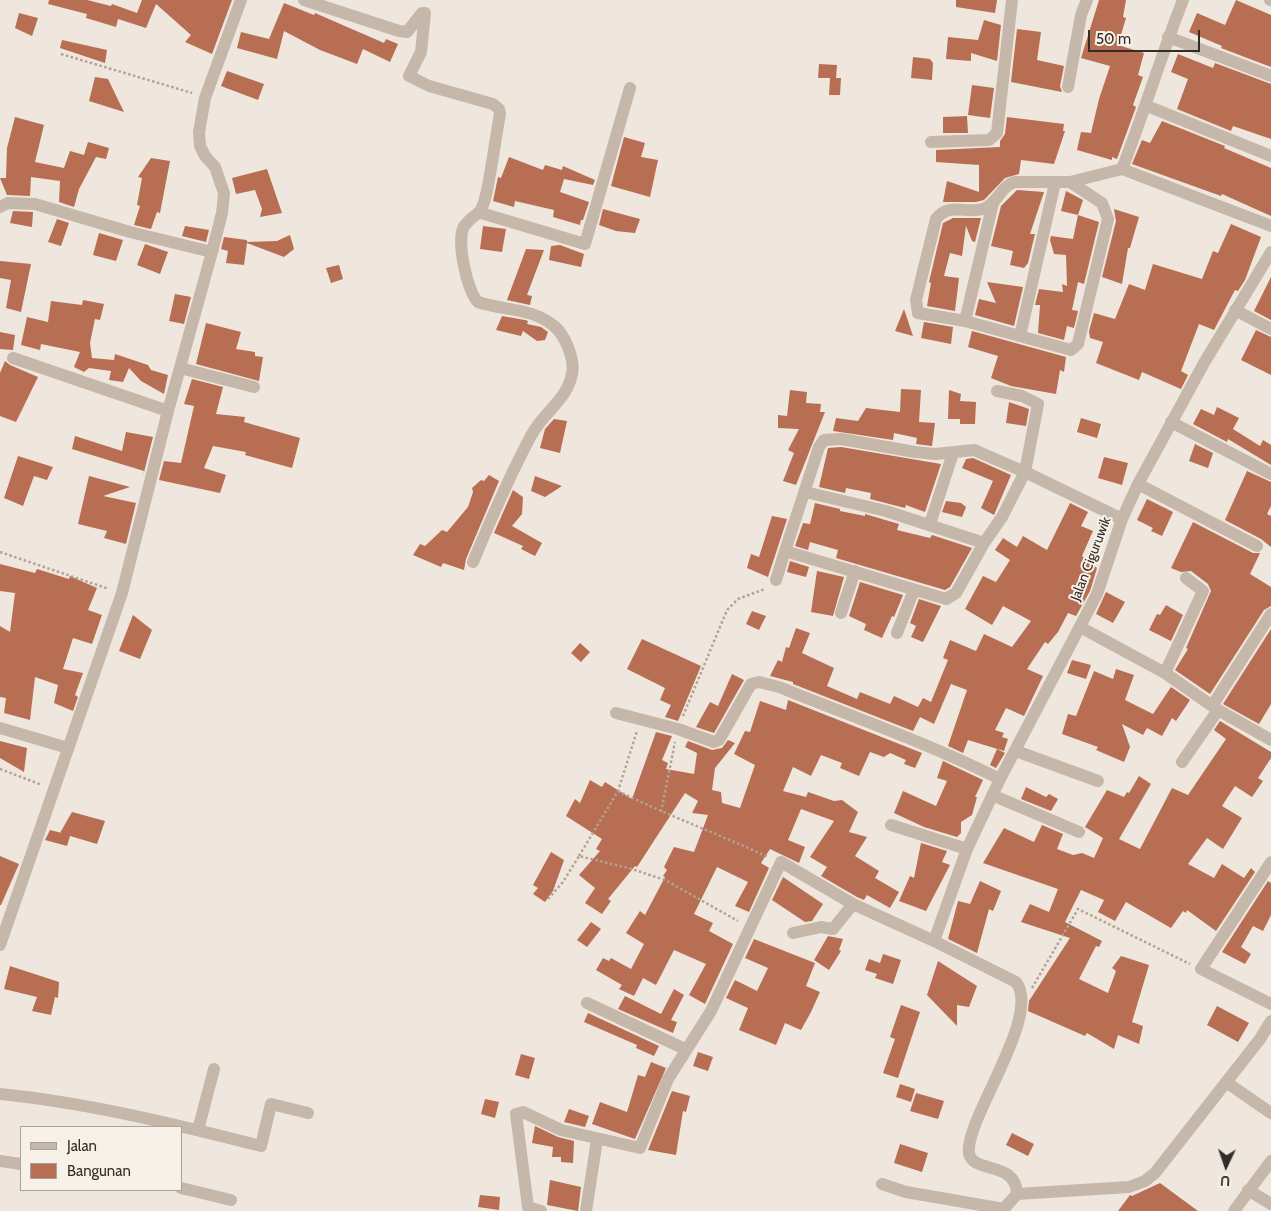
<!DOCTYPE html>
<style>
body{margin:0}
#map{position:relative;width:1271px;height:1211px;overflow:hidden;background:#efe7dd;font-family:Cabin,sans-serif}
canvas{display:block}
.legend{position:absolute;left:20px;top:1126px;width:162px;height:65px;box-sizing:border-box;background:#f7f1e8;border:1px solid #a9a29c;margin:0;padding:6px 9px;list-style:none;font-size:15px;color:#342c29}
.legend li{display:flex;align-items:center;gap:10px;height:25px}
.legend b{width:25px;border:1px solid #a9a29c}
.north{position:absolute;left:1201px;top:1141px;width:50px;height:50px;-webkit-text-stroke:4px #f7f1e8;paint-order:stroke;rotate:183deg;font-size:14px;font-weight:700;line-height:20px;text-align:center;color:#342c29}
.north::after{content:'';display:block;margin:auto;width:18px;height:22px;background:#342c29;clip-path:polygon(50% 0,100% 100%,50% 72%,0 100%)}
.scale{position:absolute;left:1088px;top:30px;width:112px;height:22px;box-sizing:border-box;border:2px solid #342c29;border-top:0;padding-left:6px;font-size:15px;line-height:18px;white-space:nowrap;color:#342c29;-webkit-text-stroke:4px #f7f1e8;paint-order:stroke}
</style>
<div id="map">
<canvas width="1271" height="1211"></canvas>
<ul class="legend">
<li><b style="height:6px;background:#c5b7aa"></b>Jalan</li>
<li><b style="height:14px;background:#b76e52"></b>Bangunan</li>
</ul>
<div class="north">U</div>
<div class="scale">50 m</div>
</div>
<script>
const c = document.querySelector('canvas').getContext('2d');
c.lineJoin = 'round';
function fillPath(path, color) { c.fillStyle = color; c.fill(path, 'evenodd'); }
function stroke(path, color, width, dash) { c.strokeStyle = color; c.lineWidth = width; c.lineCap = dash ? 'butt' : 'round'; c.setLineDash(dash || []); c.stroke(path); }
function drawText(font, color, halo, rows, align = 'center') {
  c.font = font + ' Cabin,sans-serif'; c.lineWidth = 4; c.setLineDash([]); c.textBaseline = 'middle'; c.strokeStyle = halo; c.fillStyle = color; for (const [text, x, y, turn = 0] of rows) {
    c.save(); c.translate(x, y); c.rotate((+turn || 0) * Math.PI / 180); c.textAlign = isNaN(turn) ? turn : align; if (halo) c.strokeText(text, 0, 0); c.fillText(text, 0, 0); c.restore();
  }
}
const building = new Path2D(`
 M49 0H87L111 6 112 4 137 13 142 0H232L212 54 185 42 191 35 156 4 146 28 118 19 116 27 86 18 87 14 48 4Z
 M956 0H997L995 13 956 7Z
 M1099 0H1126L1123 17 1126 18 1118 45 1144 53 1138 75 1143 77 1133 105 1136 107 1117 159 1112 157V160L1077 150 1081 132 1091 133 1099 99 1110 66 1081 58Z
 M1236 0 1271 15V67L1221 48 1222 46 1189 32 1197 13 1225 25Z
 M284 3 314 15 315 13 384 43 386 39 398 44 390 62 363 49 357 64 320 50 284 31 277 59 237 48 241 32 269 39Z
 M19 13 38 18 32 36 15 28Z
 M984 20 1001 25 997 61 971 53V61L946 59 948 37 978 40Z
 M1017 29 1041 32 1037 60 1064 66 1060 86 1062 92 1011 82Z
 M62 40 107 50 105 63 60 48Z
 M1178 54 1213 68 1215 63 1271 84V139L1233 126 1231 131 1177 109 1188 79 1171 72Z
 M913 57 930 59 933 63 932 80 911 78Z
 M819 64 837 65 836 78H841L840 95H829L830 78H818Z
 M227 71 264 84 258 100 221 86Z
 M95 77 108 79 124 112 89 101Z
 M972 85 994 88 990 118 968 115Z
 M967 116 968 133H943V117Z
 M15 117 44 125 35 162 64 168 70 151 84 155 88 142 109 148 106 159 96 157 79 189 74 207 59 202 60 181 31 177 30 196 7 195 0 178H6L7 148Z
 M1007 117 1064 124 1063 131H1065L1054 164 1021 160 1019 174 1005 178 984 200 976 202H943L947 181 979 192V165L936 162V150L1000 147V141L1005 134Z
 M1162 121 1225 146 1224 148 1271 168V216L1222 194 1221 196 1132 164 1142 140 1150 143Z
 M624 137 645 143 641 157 658 160 650 197 611 186Z
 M509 157 543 170 545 165 562 170 563 166 595 180 593 185 564 179 560 192 589 202 583 220H581L580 225 553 217 554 210 515 201 514 207 493 201 498 177 501 178Z
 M151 158 170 161 160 213 157 212 151 229 134 225 140 206 137 205 142 178 138 177Z
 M267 169 282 213 260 217 262 209 255 190 236 194 232 178Z
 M1017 190 1044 192 1030 234H1035L1028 263 1024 268 1010 265 1013 251 991 246 1001 206Z
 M1066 191 1083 200 1078 215 1061 211Z
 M603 209 640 219 635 233 616 231 599 225Z
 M1114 209 1139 217 1130 248H1128L1122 284 1102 277 1116 221Z
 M13 211 33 212 32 227 10 223Z
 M1078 215 1099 222 1084 284 1078 282 1072 310 1078 311 1074 328 1067 326 1064 340 1038 333 1040 305H1035L1039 289 1063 292 1062 284 1067 286 1066 255 1054 254 1050 240 1051 236 1073 239Z
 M953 218H981L975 242 972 241 966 226 962 256 950 253 944 276 959 278 955 311 927 306 931 283 929 282 943 223Z
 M57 219 69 223 61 246 48 242Z
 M1231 224 1261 237 1245 280 1238 291 1235 290 1214 330 1199 324 1181 371 1188 375 1181 389 1142 372 1139 380 1096 363 1103 342 1090 338 1089 331 1094 313 1115 319 1129 284 1145 290 1153 264 1202 279 1213 251 1218 253Z
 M185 226 209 230 206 242 182 236Z
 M483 226 506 229 502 252 480 249Z
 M99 233 123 240 116 261 93 255Z
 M290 235 294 249 284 257 247 243 244 265 226 263 228 251 221 249 224 237 247 240V242L277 241Z
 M145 244 168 252 160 274 137 265Z
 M551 246 560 245 584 254 581 267 549 260Z
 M526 249 544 250 527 295 532 296 530 305 507 300Z
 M0 261 31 264 21 312 6 308 11 280 0 278Z
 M339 265 343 279 331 283 326 268Z
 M1271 277V320L1254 311Z
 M987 282 1023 287 1014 326 975 315 979 299 996 303Z
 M175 294 191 297 184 324 169 321Z
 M83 300 104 304 100 320 95 319 90 343 92 358 114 360 115 354 148 365 151 370 168 375 164 394 141 381 129 368 123 382 109 380 111 371 89 368 84 372 74 367 80 352 41 344 40 350 21 345 27 317 48 322 51 301 82 305Z
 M904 309 913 336 895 331Z
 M502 316 525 320 528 321 527 324 541 327 548 332 545 340 537 341 523 331 521 336 496 330Z
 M924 322 953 327 951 344 921 338Z
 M206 323 241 332 236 349 255 352V356L263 357 259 381 196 364Z
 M1256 330 1271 337V375L1241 360Z
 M972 331 1066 357 1064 372 1060 370 1056 394 1011 386 991 378 998 356 968 347Z
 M0 332 15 335 13 350 0 349Z
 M5 361 10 365 38 377 16 422 0 416V373Z
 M192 379 223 387 216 414 245 417 244 422 300 438 292 468 245 455 246 452 213 446 204 468 226 475 220 493 159 480 164 461 181 463 194 406 184 404Z
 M901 389 921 390 919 422 935 423 932 446 916 444 917 438 894 433 893 440 833 431 836 418 858 421 866 408 900 412Z
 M790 390 807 392 806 403 821 404 820 412H825L796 485 783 481 794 453 788 450 799 429 778 428V415L787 416Z
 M949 390 961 394 960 401 976 402 975 424H960V419H948Z
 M1009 402 1029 409 1026 426 1006 423Z
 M1217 407 1239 418 1233 429 1260 446 1263 440 1271 445V465L1228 439 1227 442 1193 424 1201 409 1214 415Z
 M1081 418 1101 424 1097 438 1077 432Z
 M554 419 567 421 560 453 540 448 545 429Z
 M126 432 153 437 143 476 144 471 72 449 75 436 122 451Z
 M1195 444 1213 453 1208 468 1189 461Z
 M841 447 941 464 925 512 906 505 905 508 870 499 871 493 846 488 845 493 819 487 828 448Z
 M18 456 53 467 47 480 34 476 23 506 4 498Z
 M1104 457 1128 463 1122 485 1098 478Z
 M973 458 1011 475 994 515 981 508 993 481 962 468 966 459Z
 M1247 471 1271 482V506L1267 514 1271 516V547L1261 539 1225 520Z
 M489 475 499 481 466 559 464 570 443 563 441 567 413 555 420 544 425 546 442 530 447 532 468 507 473 492 472 488 481 480 484 481Z
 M89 476 130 487 103 496 136 503 126 544 104 538 107 531 78 524Z
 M535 476 562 486 545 497 531 491Z
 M513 490 523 497 522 514 512 526 542 543 535 556 521 549 523 546 494 533Z
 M1147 499 1173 512 1162 536 1151 531 1153 528 1137 520Z
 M946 501 961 503 966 507 962 517 942 512Z
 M815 503 840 509V511L865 516V514L899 524 897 530 930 538 932 535 972 548 950 587 945 590 836 558 838 550 810 542 808 550 795 546 803 523 810 524Z
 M1070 503 1088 512 1081 526 1093 531 1082 556 1097 568 1090 591 1076 616 1068 613 1058 632 1048 644 1045 642 1027 669 1043 676 1024 716 1006 708 995 730 1004 733 1002 737 1008 739 1004 751 968 740 963 753 948 746 967 690 951 684 934 724 920 717 913 731 793 684V682L770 676 778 660 782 662 786 647 789 648 796 628 810 633 802 653 834 668 827 686 857 699 860 692 890 704 894 696 918 707 923 698 931 702 948 660 943 658 950 640 976 651 984 634 1012 647 1031 621 1003 606 992 625 965 609 983 576 996 582 1010 560 995 550 1003 538 1017 547 1023 536 1047 550Z
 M772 516 787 519 768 577 747 568 751 554 759 557Z
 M1193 522 1253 553H1260L1250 574 1271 587V606L1264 610 1210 694 1175 670 1188 649 1186 648 1211 591 1208 584 1191 571 1181 572 1171 568Z
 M790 561 809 567 806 577 787 572Z
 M0 564 35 573 37 569 69 579 70 576 97 588 88 610 102 615 92 644 73 638 63 669 83 673 75 695 78 697 73 711 54 703 58 685 35 677 30 720 4 713 6 698 0 697V626L10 632 15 593 0 591Z
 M817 571 844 577 833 616 811 612Z
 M860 582 903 595 894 617 892 616 882 638 864 630 866 624 849 616Z
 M1106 592 1125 602 1113 623 1096 614Z
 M919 599 941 606 923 642 911 637 916 626 910 623Z
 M1166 605 1183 615 1171 641 1149 630 1157 614 1160 615Z
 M752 611 766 616 759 630 746 624Z
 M133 615 152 630 140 659 119 651Z
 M1271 629V704L1259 724 1223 704Z
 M642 639 701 666 678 721 665 717 671 705 660 700 665 688 627 669Z
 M580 643 590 652 581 662 571 653Z
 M1072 660 1091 665 1086 679 1067 673Z
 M1116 669 1134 675 1125 700 1153 714 1171 687 1190 700 1176 721 1172 718 1162 736 1147 728 1143 735 1122 724 1130 747 1124 762 1096 750 1098 747 1062 734 1068 714 1076 716 1094 671 1113 679Z
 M732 674 744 680 714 733 696 727 710 702 718 706Z
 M788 700 922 753 915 768 904 764 906 760 890 753 884 757 870 752 859 776 840 768 842 763 821 755 811 776 793 767 783 791 806 797 808 792 834 801 842 800 858 812 849 832 867 837 855 856 879 871 875 878 899 892 890 908 867 895 864 900 857 897 821 876 827 867 810 857 834 821 801 809 788 840 805 847 799 863 770 849 761 863 769 868 749 912 735 906 748 882 717 867 694 914 713 923 709 931 733 944 705 1004 689 995 706 964 674 950 656 985 643 978 634 996 619 989 622 985 596 970 603 958 609 961 611 958 631 969 644 944 626 933 640 911 645 915 665 877 663 876 667 870 664 867 674 847 694 852 708 815 692 813 698 801 685 793 637 867 635 866 608 899 611 901 602 914 585 903 595 888 579 875 600 851 596 849 602 839 566 816 575 799 580 803 590 780 602 787 605 782 632 799 656 732 672 736 662 760 668 763 666 769 694 774 697 753 685 747 688 741 712 750 722 748 728 740 735 743 715 768 712 790 721 792 722 803 740 808 755 765 734 754 745 731 750 732 760 701 786 710Z
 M1220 721 1271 752V758L1258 778 1263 781 1252 797 1235 786 1222 806 1242 818 1223 849 1207 838 1188 864 1214 878 1222 864 1244 878 1251 868 1255 872 1216 931 1187 910 1186 913 1183 911 1171 928 1126 902 1115 921 1098 912 1104 900 1081 890 1065 922 1102 941 1099 947 1096 946 1079 979 1108 993 1116 971 1112 968 1121 956 1149 965 1132 1022 1143 1026 1139 1044 1118 1035 1114 1049 1087 1033 1085 1036 1028 1011 1029 1001 1070 938 1021 922 1030 904 1049 912 1058 889 983 863 1004 828 1034 842 1042 825 1063 834 1057 849 1073 855 1082 853 1094 858 1103 838 1085 827 1107 790 1124 797 1127 792 1129 793 1139 776 1151 784 1119 839 1140 849 1172 788 1188 795 1226 739 1214 730Z
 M0 741 27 748 24 772 0 758Z
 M997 749 1005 753 996 768 990 765Z
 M943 761 983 780 975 797H977L972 815 961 822V833L957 837 924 827 894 813 903 791 936 806 947 781 937 778Z
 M1026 787 1046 797 1049 794 1058 799 1051 811 1021 799Z
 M72 812 105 821 97 844 70 836 67 846 45 840 50 830 62 833H60Z
 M921 843 947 851 942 862 950 865 926 911 899 901 910 876 914 878Z
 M551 852 564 860 553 891 545 902 533 894 538 888 533 885Z
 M0 856 19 864 1 905H0Z
 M783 877 823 904 812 921 805 922 772 900Z
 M980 881 1001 891 993 911 989 909 977 953 948 939 958 901 970 904Z
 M1268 881 1271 883V915L1263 931 1253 926 1241 947 1251 954 1245 964 1222 952Z
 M591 922 601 929 587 947 577 940Z
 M828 936 843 939 839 950 841 951 829 970 814 960Z
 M754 939 815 963 806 986 820 992 811 1012 801 1030 785 1023 776 1045 739 1030 748 1008 726 998 735 980 757 991 768 968 745 958Z
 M883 954 901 960 893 984 875 978 877 974 865 970 869 959 880 963Z
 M938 961 977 986 969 1007 957 1005V1026L927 995Z
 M10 966 59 982 58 998 55 997 51 1015 32 1011 37 997 4 989Z
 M674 989 684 995 671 1020 677 1022 673 1033 618 1009 625 996 661 1014Z
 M901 1005 920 1012 898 1078 883 1073 895 1039 890 1037Z
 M1217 1006 1249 1023 1238 1042 1207 1025Z
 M588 1013 659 1046 654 1056 636 1048 637 1045 584 1022Z
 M698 1052 713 1057 708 1071 693 1066Z
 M521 1054 535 1058 529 1079 515 1075Z
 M651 1062 666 1068 635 1139 592 1124 600 1102 627 1112 638 1075 645 1077Z
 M900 1084 915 1089 911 1102 896 1097Z
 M672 1091 690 1096 686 1112 683 1111 676 1155 648 1150Z
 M916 1093 944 1101 938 1119 910 1111Z
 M485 1099 499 1102 495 1118 481 1114Z
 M569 1109 589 1116 585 1127 564 1122Z
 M535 1126 558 1137 574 1141 573 1163 561 1162V1157H552L553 1147 532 1143Z
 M1012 1133 1034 1144 1028 1156 1006 1145Z
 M900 1144 928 1153 922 1172 894 1163Z
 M550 1180 581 1187 578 1211 547 1205Z
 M1160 1183 1198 1211H1118L1130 1195 1132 1196Z
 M480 1195 500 1197 499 1210 478 1207Z`);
const path = new Path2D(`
 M61 54 192 93
 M0 552 109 589
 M683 716 727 610 738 599 765 589
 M0 769 42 785
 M618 791C667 815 718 834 768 857
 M661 812 675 742
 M579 856 618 791 637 731
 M548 899 563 882 579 856 632 869 665 880 738 921
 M1032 988 1078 909 1190 964`);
const minor = new Path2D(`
 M304 0 399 31 407 32 422 13H425L421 52 409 76 429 86 493 104 499 109 500 114C495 141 492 168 486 195 480 219 477 210 465 225 455 237 467 292 478 302 504 311 531 307 554 326 565 335 575 359 572 374 567 400 544 412 532 434 510 474 491 519 473 562
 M1270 0H1271
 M1168 37 1271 76
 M1068 87 1081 15 1087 0
 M1147 106 1271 156
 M931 142 989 140 997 133 1012 0
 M1122 169C1144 113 1161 56 1183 0
 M1070 182 1102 203 1108 219 1078 344 1071 350 965 321 918 313 916 300 936 219C949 202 965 214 983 209 998 204 1000 186 1015 182H1070L1122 169 1271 226
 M0 207 8 203 35 204 130 232 212 252
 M481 213 585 244 630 88
 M1235 310 1271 329
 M965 321 993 203
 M1020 336 1055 183
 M13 358 168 411
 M180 368 254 387
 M997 391 1022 396 1038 404 1025 472 974 450 935 454 915 452 841 439 824 440 819 447 785 551 946 599 956 593 984 543 1002 517 1025 472 1122 519
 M1171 422 1271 474
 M1138 484 1257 546
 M805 492 886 511 984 543
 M930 524 953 453
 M776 580 785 551
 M841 613 855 571
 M1080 627 1165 673 1218 710 1271 740
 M897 633 914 590
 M1165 673 1203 591 1186 578
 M1212 706 1271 614
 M616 713 678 729 714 742 719 740 751 684 759 682 779 687C853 717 928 743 1000 779
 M0 728 68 748
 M1016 751 1098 781
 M1182 762 1218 710
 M992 795 1079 832
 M891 825 967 849
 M1271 862 1201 969 1271 1004
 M793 933 821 927 833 929 853 904
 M934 941 967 849 1000 779 1097 594 1122 519 1138 484 1204 363 1271 252
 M0 945 122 593 168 411 212 252 222 213 224 193 215 167 205 156 200 146 199 132 205 98 241 0
 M587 1003 685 1049
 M1226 1082 1271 1113
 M0 1094C89 1103 174 1124 261 1146L271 1104 308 1113
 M198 1130 214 1069
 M0 1161 21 1164
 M882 1184 906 1192 1004 1209
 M181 1188 231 1200
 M1248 1190 1271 1204
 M1017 1194 1129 1187 1145 1181 1155 1173 1260 1039 1271 1021
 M541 1211 528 1207 516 1114 523 1112 561 1130 640 1148 668 1079 711 1011 781 862 853 904 934 941 1016 982C1041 1014 973 1108 969 1147 965 1177 1016 1157 1017 1194L1002 1211
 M586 1211 597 1140
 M1234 1211 1271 1161`);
const streetNames = [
 ["Jalan Ciguruwik",1091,559,-69]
];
fillPath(building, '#b76e52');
stroke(path, '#b1a294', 2.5, [2.5, 2.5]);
stroke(minor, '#c5b7aa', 12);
drawText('14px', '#342c29', '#f7f1e8', streetNames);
</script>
